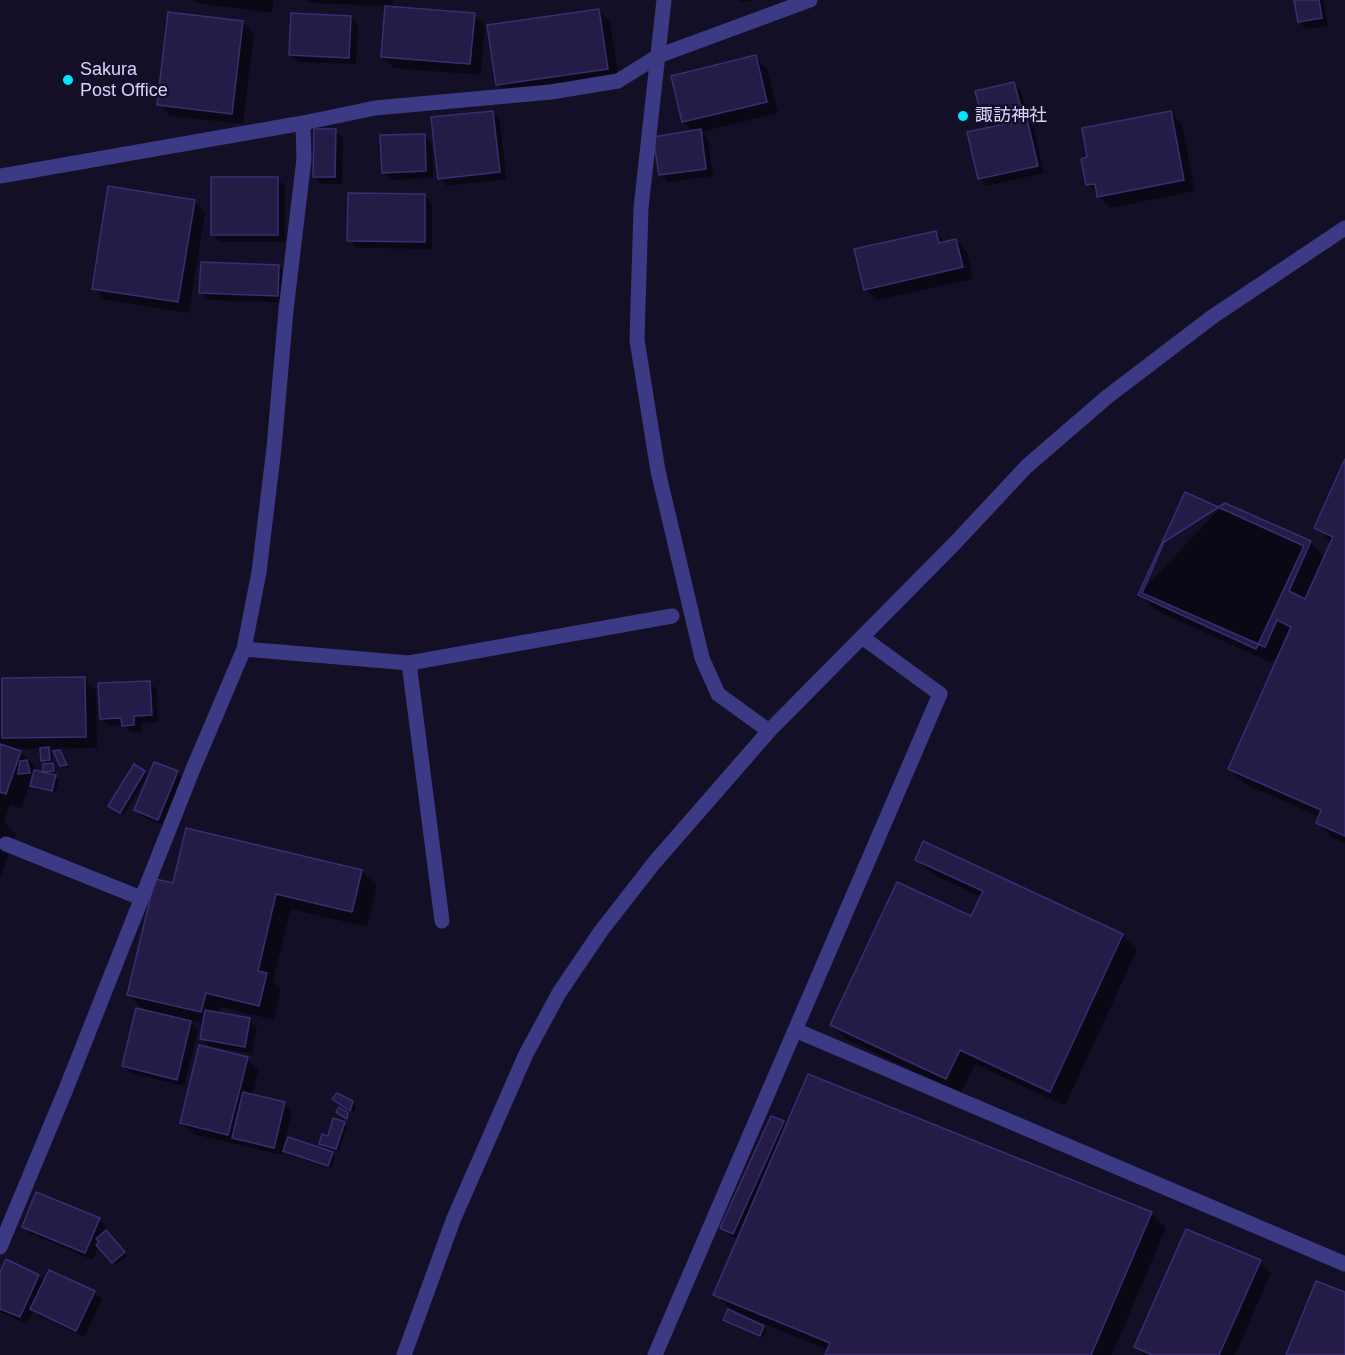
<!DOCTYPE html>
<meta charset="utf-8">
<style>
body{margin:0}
canvas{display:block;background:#130f26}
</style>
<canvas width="1345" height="1355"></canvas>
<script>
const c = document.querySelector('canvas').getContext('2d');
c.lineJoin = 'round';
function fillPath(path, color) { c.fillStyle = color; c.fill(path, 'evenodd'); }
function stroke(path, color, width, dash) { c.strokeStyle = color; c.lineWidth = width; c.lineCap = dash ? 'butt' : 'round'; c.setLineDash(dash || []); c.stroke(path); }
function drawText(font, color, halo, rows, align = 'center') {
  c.font = font + ' Arial,"Noto Sans JP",sans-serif'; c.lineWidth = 5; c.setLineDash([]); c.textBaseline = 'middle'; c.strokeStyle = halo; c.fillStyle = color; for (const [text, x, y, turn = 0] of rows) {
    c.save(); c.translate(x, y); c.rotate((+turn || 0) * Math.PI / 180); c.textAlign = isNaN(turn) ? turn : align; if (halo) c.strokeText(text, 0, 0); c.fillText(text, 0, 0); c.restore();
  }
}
const shadow = new Path2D(`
 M193 0H274L272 13 196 3Z
 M306 0H393L392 8 474 15 485 26 481 75 394 68 382 57 387 6 310 3Z
 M738 0H755L741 2Z
 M1296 0H1324L1328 26 1307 29 1299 22Z
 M599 10 610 22 619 80 509 96 498 84Z
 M351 17 358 25 356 64 298 62 291 55Z
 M242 22 254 34 243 124 170 116 159 104Z
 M755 57 767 69 778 113 701 132 708 139 713 176 668 182 660 175 694 132 683 122Z
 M1013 84 1021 91 1028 119 1026 120 1034 128 1044 173 987 186 979 178 991 128 984 121Z
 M492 112 500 120 506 179 447 186 439 178Z
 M1170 112 1182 124 1195 191 1110 208 1087 184Z
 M335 131 343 138 342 184H322L314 177Z
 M424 135 432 143 433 178 391 180 383 172Z
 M278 179 285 187V242H220L213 235Z
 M425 196 432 203V249L356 248 349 240Z
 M194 201 205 213 189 313 105 300 93 288Z
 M936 232 946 243 956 240 967 252 973 279 877 300 865 289Z
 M278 266 286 274 285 303 209 300 201 292Z
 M1345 463V843L1333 838 1318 823 1320 817 1245 784 1230 769 1278 660 1274 658 1272 663 1155 610 1139 594 1219 509 1310 542 1325 558 1332 543 1316 528Z
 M84 679 96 690 97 748 48 749 52 752 53 763H51L56 768V774H53L59 780 56 793 35 789 30 784 21 808 10 805 4 822 16 834 1 875H0V734L4 738 3 680ZM13 749H41L43 760 47 765 45 771 48 775 34 772 36 768 21 752Z
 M149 683 157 690 158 722 141 723V732H131L123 725 109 726 101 718Z
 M60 751 63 755 69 768 65 769 61 766Z
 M134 766 149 777 147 776 124 815 110 806Z
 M177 772 184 780 165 826 143 817 136 810Z
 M917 859 1122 935 1137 950 1065 1106 975 1064 961 1093 847 1040 832 1025 972 918 981 897 932 874Z
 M362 871 377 886 367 927 291 909 273 982 281 989 274 1020 221 1007 219 1014 249 1020 257 1027 252 1054 209 1046 201 1038 204 1024 188 1020 198 1030 184 1086 131 1073 123 1066 146 1012 129 995 174 884Z
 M247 1059 258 1070 252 1096 284 1103 292 1111 283 1148 332 1154 335 1157 331 1169 288 1154 283 1149 282 1155 193 1134 182 1123Z
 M337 1102 353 1103 356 1106 354 1113Z
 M783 1123 787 1126 1151 1213 1166 1228 1112 1355H827L828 1350 750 1318 749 1320 764 1327 767 1330 763 1338 728 1323 725 1320 730 1309 715 1294 738 1239 730 1236 722 1228Z
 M344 1124 347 1127 339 1151 324 1147 321 1143Z
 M99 1219 106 1227 104 1231 127 1256 116 1265 98 1246 93 1260 31 1234 24 1227Z
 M7 1261 39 1276 45 1282 94 1292 102 1300 84 1337 39 1316 34 1310 27 1324 0 1312V1276Z
 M1260 1262 1271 1273 1235 1355H1144L1136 1347Z`);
const building = new Path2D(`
 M1294 0H1319L1322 18 1298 22Z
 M385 6 475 13 470 64 381 57Z
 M599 9 608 69 496 85 487 25Z
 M168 12 243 21 232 114 157 105Z
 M291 13 351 16 349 58 289 55Z
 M756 55 767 102 682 122 671 76Z
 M1014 82 1022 112 983 122 975 91Z
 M493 111 500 172 438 179 431 117Z
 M1171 111 1184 180 1097 197 1095 184 1086 185 1081 159 1087 157 1082 128Z
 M1027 119 1038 166 978 179 967 132Z
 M314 129H336L335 177H313Z
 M701 129 706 169 659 175 653 137Z
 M425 134 426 171 382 173 380 135Z
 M211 177H278V235H211Z
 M108 186 195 200 178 302 92 289Z
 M348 193 425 194V242L347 241Z
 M936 231 939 243 956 239 963 267 864 290 854 249Z
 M201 262 279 265 278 296 199 293Z
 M1345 459V836L1316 823 1321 810 1228 769 1291 627 1277 620 1265 647 1142 593 1164 542 1225 503 1311 541 1289 591 1305 599 1333 537 1314 528Z
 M1185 492 1304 546 1256 649 1138 595Z
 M85 677 86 737 2 738V678Z
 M150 681 152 715 134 716V725L122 726 121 718 100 719 98 683Z
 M0 744 21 751 6 794 0 792Z
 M49 747 50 760 41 761 40 748Z
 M60 750 67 765 60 766 53 751Z
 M27 760 30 773 18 774 20 761Z
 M154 762 178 771 158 820 134 810Z
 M53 763 54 771 43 772V764Z
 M134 764 145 771 120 813 108 806Z
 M34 770 56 775 52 791 30 786Z
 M186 828 362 870 352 912 276 894 258 971 267 973 259 1006 206 993 201 1012 127 995 155 879 173 883Z
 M923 841 1123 934 1050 1092 960 1050 946 1079 830 1025 897 882 971 916 983 891 915 860Z
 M136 1008 191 1021 177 1080 122 1066Z
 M205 1010 250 1018 245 1047 200 1039Z
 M199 1045 248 1057 228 1135 180 1123Z
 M808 1074 1152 1212 1091 1355H825L830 1343 713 1295Z
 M243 1092 285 1102 274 1148 232 1138Z
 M337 1093 353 1101 350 1111 332 1099Z
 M339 1107 348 1113 347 1119 336 1112Z
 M771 1116 784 1121 733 1234 720 1228Z
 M333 1118 345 1122 336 1149 319 1144 322 1134 328 1136Z
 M288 1137 333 1152 328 1166 283 1151Z
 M36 1192 100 1218 85 1253 22 1227Z
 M1186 1229 1261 1260 1219 1355H1152L1134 1347Z
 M106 1230 125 1252 112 1263 96 1245 99 1242 96 1239Z
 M6 1259 39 1275 20 1317 0 1309V1272Z
 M49 1270 95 1291 76 1331 30 1309Z
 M1316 1281 1345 1292V1355H1286Z
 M728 1309 764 1326 760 1336 723 1320Z`);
const minor = new Path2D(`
 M664 0 641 208 637 340 658 471 702 658 718 694 769 731
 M0 176 303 123 375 108 551 92 618 81 658 56 810 0
 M244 649 409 663 672 616
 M409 663 442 921
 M6 844 141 898
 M795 1030 1345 1264
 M0 1247 66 1089 193 769 244 649 259 572 274 448 286 310 304 159 303 123
 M404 1355 454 1218 526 1054 559 993 601 931 654 863 769 731 954 544 1027 466 1107 397 1212 317 1345 228
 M655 1355 940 694 862 637`);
const markers = [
 [68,80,6,"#00e5ff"],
 [963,116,6,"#00e5ff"]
];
const poiNames = [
 ["Sakura",80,70],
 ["Post Office",80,91],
 ["諏訪神社",975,116]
];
fillPath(shadow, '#0007');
fillPath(building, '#241b47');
stroke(building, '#3b2d73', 1.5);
stroke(minor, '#3d3a85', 15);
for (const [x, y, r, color] of markers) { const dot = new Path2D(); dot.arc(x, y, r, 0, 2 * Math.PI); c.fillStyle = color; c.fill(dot); stroke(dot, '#130f26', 2); }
drawText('18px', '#d9d4ff', '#130f26', poiNames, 'left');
</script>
